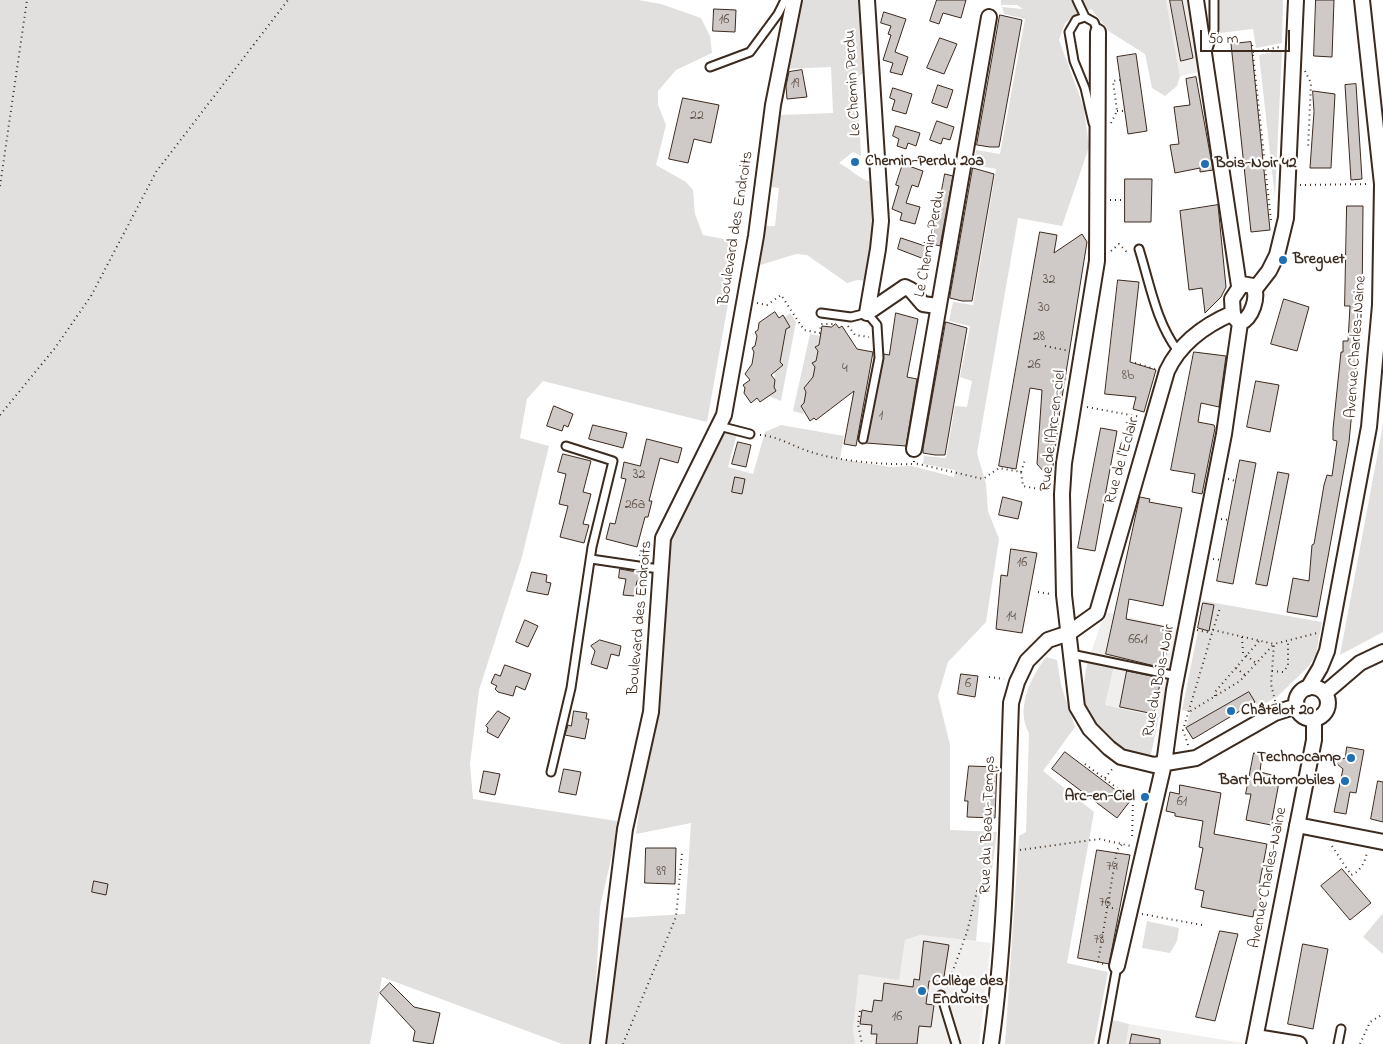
<!DOCTYPE html>
<meta charset="utf-8">
<style>
body{margin:0}
#map{position:relative;width:1383px;height:1044px;overflow:hidden;background:#fff;font-family:"Indie Flower",sans-serif}
canvas{display:block}
.scale{position:absolute;left:1200px;top:30px;width:90px;height:22px;box-sizing:border-box;border:2px solid #3b2a1e;border-top:0;padding-left:6px;font-size:15px;line-height:18px;white-space:nowrap;color:#3b2a1e;-webkit-text-stroke:4px #fff;paint-order:stroke}
</style>
<div id="map">
<canvas width="1383" height="1044"></canvas>
<div class="scale">50 m</div>
</div>
<script>
const c = document.querySelector('canvas').getContext('2d');
c.lineJoin = 'round';
function fillPath(path, color) { c.fillStyle = color; c.fill(path, 'evenodd'); }
function stroke(path, color, width, dash) { c.strokeStyle = color; c.lineWidth = width; c.lineCap = dash ? 'butt' : 'round'; c.setLineDash(dash || []); c.stroke(path); }
function drawText(font, color, halo, rows, align = 'center') {
  c.font = font + ' "Indie Flower",sans-serif'; c.lineWidth = 4.5; c.setLineDash([]); c.textBaseline = 'middle'; c.strokeStyle = halo; c.fillStyle = color; for (const [text, x, y, turn = 0] of rows) {
    c.save(); c.translate(x, y); c.rotate((+turn || 0) * Math.PI / 180); c.textAlign = isNaN(turn) ? turn : align; if (halo) c.strokeText(text, 0, 0); c.fillText(text, 0, 0); c.restore();
  }
}
const built = new Path2D(`
 M1166 0H1192L1204 71 1180 76Z
 M1105 612 1181 629 1164 718 1105 705 1114 666 1088 661Z
 M920 935 991 943 979 1044H855L853 1029 859 974 905 940Z
 M1129 1024 1249 1044H1126Z`);
const green = new Path2D(`
 M0 0H638L661 4 701 18 710 36 712 53 676 70 658 91V105L666 125 656 165 686 182 693 190 695 214 703 235 739 242 707 422 543 381 527 399 520 438 549 446 522 557 479 690 470 764 473 799 617 821 614 846 600 907 593 1040 591 1044H562L382 977 370 1044H0Z
 M799 0H860L866 65 865 72 857 77 861 156 853 152 839 163C851 169 859 179 871 182L872 239 866 281 857 280 847 283 807 255 796 254 757 266 764 226H775L779 188 769 187 777 115 833 113 831 67 784 69Z
 M1001 0H1166L1180 76 1177 86 1165 96 1152 88 1145 54 1110 32 1091 9 1072 17 1065 23 1059 40 1084 108 1089 147 1062 226 1018 218 977 453 986 484 988 511 999 539 986 622 948 662 938 696 950 745V830L997 832 990 884H981L976 941 920 935 905 940 899 980 859 974 853 1029 855 1044H607L620 918 685 914 691 823 636 834 662 628 670 542 722 430 737 434 728 467 753 474 765 432 781 425 844 436 840 459 891 467 912 466 954 477 955 470 923 464 924 456 946 458 955 406 967 407 972 381 960 377 970 326 949 321 953 302 973 305 996 169 974 165 976 150 1000 154 1025 19 1004 14 1002 7 1023 9 1017 5H1001Z
 M1220 0H1283L1282 43 1256 48 1253 29 1220 33Z
 M1282 50 1275 198 1259 55Z
 M790 313 796 322 781 401 769 396 776 391 774 387 775 371 783 365 780 362 786 329 789 327 784 318Z
 M810 334 821 336 819 345 816 347 818 351 816 361 813 363 815 367 813 377 804 389 806 392 804 403 801 406 804 414 793 411Z
 M1383 422V632L1340 655 1382 430Z
 M1204 601 1322 622 1316 654 1309 666 1277 697 1258 707 1249 692 1186 728 1190 712 1182 710Z
 M1046 657 1057 660 1061 685 1075 727 1043 771 1094 812 1067 963 1108 972 1094 1044H1005L1019 836 1026 832 1029 733C1015 709 1031 677 1046 657Z
 M1088 661 1114 666 1105 705 1159 717 1151 754 1148 756C1096 744 1074 713 1088 661Z
 M1383 913V954L1363 937Z
 M1147 921 1179 928 1177 941 1170 953 1142 948Z
 M1113 1020 1129 1024 1126 1044H1109Z`);
const building = new Path2D(`
 M937 0H966L961 18 943 13 939 24 930 21Z
 M1170 0H1182L1193 58 1181 61Z
 M1316 0H1334L1332 57 1314 56Z
 M714 9 736 10 735 32 713 31Z
 M884 12 906 19 895 52 908 57 902 75 890 72 893 63 883 60 891 35 888 34 891 26 881 23Z
 M1000 15 1022 20 999 147H990L977 145Z
 M940 38 957 44 944 74 927 68Z
 M1251 42 1270 230 1251 232 1231 44Z
 M1136 54 1147 131 1128 134 1117 57Z
 M802 70 807 97 787 99 786 86 789 72Z
 M1196 77 1213 170 1200 172V168L1175 173 1170 145 1179 144 1174 107 1190 105 1186 79Z
 M1356 84 1362 179 1351 180 1345 85Z
 M938 85 953 90 947 108 932 103Z
 M893 88 912 94 906 114 892 110 895 100 890 98Z
 M1313 91 1335 94 1331 168H1310L1314 112Z
 M683 98 719 105 711 143 694 139 688 163 669 159Z
 M937 121 954 127 950 140 943 138 941 144 930 140Z
 M896 126 920 133 916 146 908 143 906 149 897 146 899 139 893 136Z
 M903 164 923 171 918 187 912 185 906 203 920 207 915 224 900 220 902 213 892 209 899 186 896 185Z
 M973 168 994 174 972 301H962L950 298Z
 M945 174 953 176 940 246 932 244Z
 M1125 179H1152L1151 222H1125Z
 M1218 205 1226 287 1221 297 1205 313 1202 288 1189 290 1180 211Z
 M1347 206H1363L1362 306 1349 442 1317 617 1287 612 1293 578 1309 581 1312 545 1314 544 1324 485 1327 475 1332 476 1337 441 1333 440V429L1341 352H1343V341H1348L1350 306H1345Z
 M1040 232 1057 235 1054 253 1082 234 1087 242 1060 410 1053 466 1045 473 1037 464 1042 390 1030 388 1016 469 999 466Z
 M901 238 928 247 924 259 898 249Z
 M1118 280 1139 282 1130 362 1156 370 1144 412 1133 409 1136 397 1105 394Z
 M1284 299 1309 307 1297 351 1271 344Z
 M775 312 779 318 783 315 790 327 786 329 780 362 783 365 771 375 775 380 774 387 776 391 760 402 757 398 751 403 744 393 745 388 743 385 750 380 745 374 752 364 754 352 752 348 755 346 757 336 755 332 758 330 759 323Z
 M896 313 918 319 907 377 917 379 906 446 866 443 884 354 889 355Z
 M946 322 967 328 945 455H935L923 453V449Z
 M836 324 839 328 842 326 857 349 873 352 856 446 844 444 854 391 816 420 814 418 810 421 801 406 804 403 806 392 804 388 813 377 815 367 812 363 816 361 818 351 815 347 819 345 822 326 831 327Z
 M1194 352 1226 356 1219 407 1201 403 1198 422 1214 425 1215 428 1202 494 1192 492 1195 474 1171 470Z
 M1256 381 1279 385 1270 432 1247 427Z
 M554 406 573 414 568 427 564 425 562 431 547 426Z
 M593 425 627 433 623 448 589 439Z
 M1101 428 1117 431 1095 551 1078 548Z
 M647 439 682 448 678 463 660 458 649 501H652L648 517H645L637 547 606 539 610 523 615 524 626 479 621 478 624 462 640 466Z
 M738 442 751 445 746 467 732 464Z
 M563 454 591 461 583 492 591 494 583 524 589 525 584 543 560 537 568 506 559 504 566 474 558 472Z
 M1240 460 1256 463 1233 584 1217 581Z
 M1278 472 1289 474 1267 586 1256 584Z
 M735 477 745 479 742 494 732 492Z
 M1003 497 1022 502 1018 519 999 515Z
 M1140 497 1150 499 1149 502 1182 508 1163 606 1129 599 1126 619 1171 628 1163 668 1106 654Z
 M1011 549 1037 553 1022 633 996 629 1001 575 1007 576Z
 M620 569 648 574 646 583 637 581 634 596 623 595 626 579 619 578Z
 M532 572 547 575 546 582 551 583 548 595 527 591Z
 M1203 603 1214 605 1209 631 1198 628Z
 M525 620 538 626 528 647 516 642Z
 M600 640 621 646 619 656 611 654 607 669 591 664 595 651 591 646Z
 M505 665 531 674 525 690 516 686 513 696 498 692 495 689 497 686 491 683 495 674 500 676Z
 M1127 671 1161 678 1154 714 1120 707Z
 M961 674 978 676 975 697 958 694Z
 M1249 692 1255 702 1193 739 1186 728Z
 M498 711 510 718 498 738 487 732 488 728 486 726Z
 M574 711 587 713 586 719H589L585 739 565 735 568 725 571 726Z
 M1347 747 1364 750 1356 793 1350 792 1346 814 1334 812 1343 769 1335 762 1345 758Z
 M1065 752 1130 801 1117 818 1052 769Z
 M1254 753 1262 755 1260 772 1280 777 1271 825 1246 820 1251 794H1246Z
 M969 766 997 767 995 818 967 817 968 801H965Z
 M564 769 581 772 576 795 559 792Z
 M484 771 500 774 495 795 480 792Z
 M1378 781 1383 782V822L1371 819Z
 M1180 785 1221 793 1214 834 1267 844 1258 891 1262 892 1258 910H1254L1253 917 1201 907 1204 891 1195 889 1203 848 1199 847 1203 821 1175 816V813L1166 811 1170 792 1179 794Z
 M646 848H676L675 884 645 883Z
 M1097 850 1130 855 1109 964 1078 958Z
 M1342 869 1371 903 1350 920 1321 886Z
 M94 881 108 884 106 895 92 892Z
 M1220 931 1238 934 1215 1021 1196 1017Z
 M924 941 949 945 943 983 929 981 926 1004 934 1005 931 1027 919 1026 917 1044H876L877 1034H871L872 1025 860 1024 862 1010 872 1012 874 1000 882 1001 884 983 913 987 914 979 919 980Z
 M1303 944 1328 949 1313 1029 1288 1024Z
 M390 983 414 1007 440 1013 433 1044 413 1041 415 1031 380 993Z
 M1132 1034 1160 1039V1044H1130Z`);
const path = new Path2D(`
 M1252 45 1271 221
 M1253 52 1280 47
 M1305 71 1311 83 1308 149
 M1117 111H1125
 M1111 123 1117 111 1113 81 1121 80
 M1300 185 1370 184
 M0 186 27 0
 M1110 200H1125
 M1111 251 1119 244 1126 251H1130
 M757 303 767 305 781 295 804 330 820 333 821 324H833
 M848 326 855 335 869 337
 M1045 346 1070 351
 M1135 363 1155 369
 M1087 407 1141 417
 M0 415 55 348 91 296 156 172 288 0
 M760 435C778 436 794 447 811 452 837 461 885 465 913 464
 M914 461V463L983 479 999 468 1021 472 1023 486 1049 491
 M1021 472 1025 460
 M1228 479 1236 481
 M1221 519 1228 520
 M1213 559 1221 560
 M1038 592 1051 594
 M1197 630 1212 633
 M1213 630 1220 608
 M1242 637 1243 653 1256 663
 M1236 668 1245 675
 M1272 671 1283 672 1288 666V640
 M989 677 1004 679
 M1215 696V692L1259 641
 M1275 701 1271 684 1274 644 1317 633
 M1188 745 1183 730 1213 630 1274 644 1240 681 1189 712
 M1085 764 1133 800 1132 840
 M1105 778 1113 768
 M1332 846 1351 875C1360 872 1366 861 1367 851
 M1020 850 1099 839 1131 846
 M1107 907 1117 909
 M1142 914 1202 925
 M1103 964 1098 962 1117 850 1122 844
 M947 987 967 932 977 891 991 888
 M860 1011 858 1024 862 1044
 M623 1044 676 917 682 853
 M1360 1044 1370 1022 1383 1014`);
const service = new Path2D(`
 M1077 0 1085 17
 M1207 52 1214 30V0
 M710 67 750 52 778 14 785 0
 M1093 123 1085 88 1074 61 1069 32 1076 20 1085 17 1094 22 1098 32
 M1139 249C1150 284 1156 322 1178 351
 M821 313 851 317 867 313 877 325 879 358 863 439
 M719 426 750 434
 M591 559 659 569
 M1071 654 1177 676
 M551 772 571 688 592 547 613 461 566 446
 M941 995 956 1044
 M1103 1044 1117 966
 M1338 1044 1341 1029`);
const minor = new Path2D(`
 M1196 0 1239 286
 M1098 32 1097 261 1064 463 1062 494 1064 595 1077 707 1090 729 1109 748 1121 757 1154 765 1196 758 1275 713 1297 706
 M1242 284 1253 286C1259 297 1252 318 1240 323L1233 316 1232 299Z
 M1255 289 1269 271 1277 255 1286 218 1296 0
 M867 313 878 249 881 221 867 0
 M867 313 905 287 911 290 923 304 937 306
 M914 449 989 17
 M1296 703a16 16 0 1 1 32 0a16 16 0 1 1-32 0Z
 M1308 688 1320 668 1327 651 1369 427 1380 305 1382 184 1362 0
 M1325 693 1360 663 1383 652
 M1297 825 1383 842
 M1117 966 1164 764 1174 690 1224 434 1240 323
 M1256 1037 1299 1044
 M598 1044 625 829 651 712 663 538 724 415 756 236 773 105 794 0
 M991 1044C1007 931 1007 816 1011 703L1017 682 1027 661 1048 640 1069 633 1097 613 1167 371C1180 343 1205 325 1233 313
 M1254 1044 1314 740V719`);
const markers = [
 [855,162,5,"#1f6fb2"],
 [1205,164,5,"#1f6fb2"],
 [1283,260,5,"#1f6fb2"],
 [1231,711,5,"#1f6fb2"],
 [1351,758,5,"#1f6fb2"],
 [1345,781,5,"#1f6fb2"],
 [1145,797,5,"#1f6fb2"],
 [922,991,5,"#1f6fb2"]
];
const numberNames = [
 ["16",724,21],
 ["19",795,85],
 ["22",697,117],
 ["32",1049,281],
 ["30",1044,309],
 ["28",1039,338],
 ["26",1034,366],
 ["4",845,370],
 ["8b",1128,377],
 ["1",881,417],
 ["32",639,476],
 ["26a",635,506],
 ["16",1022,564],
 ["14",1011,618],
 ["66.1",1138,641],
 ["6",968,685],
 ["61",1182,803],
 ["74",1112,868],
 ["89",661,873],
 ["76",1105,904],
 ["78",1099,941],
 ["16",897,1018]
];
const streetNames = [
 ["Le Chemin Perdu",854,83,-93],
 ["Boulevard des Endroits",737,228,-81],
 ["Le Chemin-Perdu",931,244,-79],
 ["Avenue Charles-Naine",1357,347,-86],
 ["Rue de l'Arc-en-ciel",1054,431,-83],
 ["Rue de l'Eclair",1123,461,-74],
 ["Boulevard des Endroits",641,618,-85],
 ["Rue du Bois-Noir",1160,681,-79],
 ["Rue du Beau-Temps",989,825,-88],
 ["Avenue Charles-Naine",1269,878,-79]
];
const poiNames = [
 ["Chemin-Perdu 20a",865,162],
 ["Bois-Noir 42",1215,164],
 ["Breguet",1293,260],
 ["Châtelot 20",1241,711],
 ["Technocamp",1341,758,"right"],
 ["Bart Automobiles",1335,781,"right"],
 ["Arc-en-Ciel",1135,797,"right"],
 ["Collège des",932,982],
 ["Endroits",932,1000]
];
fillPath(built, '#f1efee');
fillPath(green, '#e2e0de');
fillPath(building, '#cfcac7');
stroke(building, '#3b2a1e', 1);
stroke(service, '#3b2a1e', 11);
stroke(minor, '#3b2a1e', 18);
stroke(path, '#3b2a1e', 2, [1, 4]);
stroke(service, '#fff', 7);
stroke(minor, '#fff', 14);
for (const [x, y, r, color] of markers) { const dot = new Path2D(); dot.arc(x, y, r, 0, 2 * Math.PI); c.fillStyle = color; c.fill(dot); stroke(dot, '#fff', 2); }
drawText('14px', '#605248', null, numberNames);
drawText('16px', '#3b2a1e', '#fff', streetNames);
drawText('bold 16px', '#3b2a1e', '#fff', poiNames, 'left');
</script>
